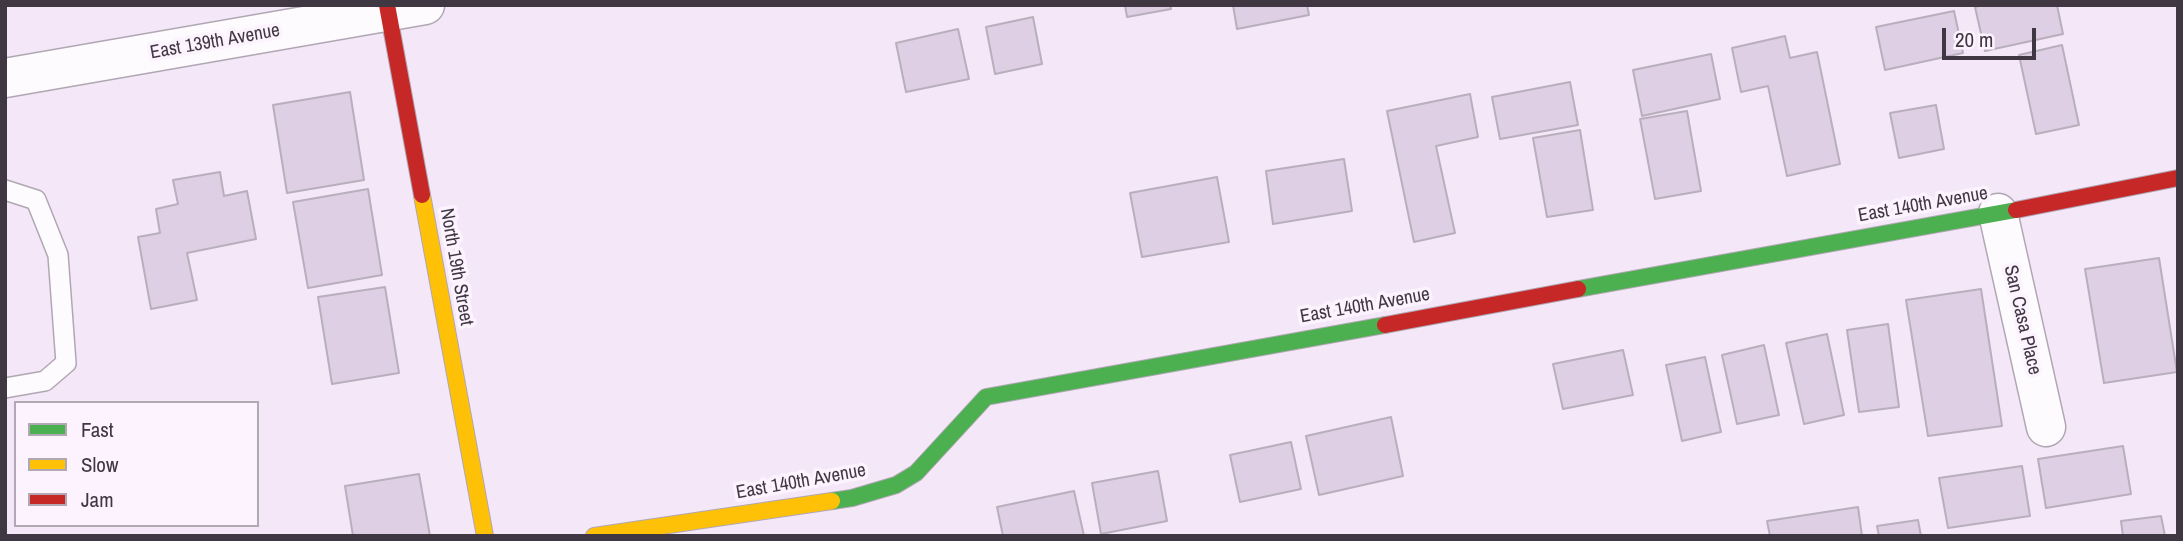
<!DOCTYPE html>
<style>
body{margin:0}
#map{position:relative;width:2183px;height:541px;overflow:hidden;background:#f3e7f8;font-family:"Archivo Narrow",sans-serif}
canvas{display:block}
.frame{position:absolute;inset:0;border:7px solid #3f3742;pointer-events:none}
.legend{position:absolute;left:14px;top:401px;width:245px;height:126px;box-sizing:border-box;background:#fcf3ff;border:2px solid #b0a8b3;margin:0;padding:9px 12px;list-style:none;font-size:21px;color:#3f3742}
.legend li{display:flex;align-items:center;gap:14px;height:35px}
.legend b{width:35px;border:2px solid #b0a8b3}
.scale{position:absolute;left:1942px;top:28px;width:94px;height:32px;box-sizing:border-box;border:4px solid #3f3742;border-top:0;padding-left:9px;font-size:21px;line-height:24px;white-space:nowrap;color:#3f3742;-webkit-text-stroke:5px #fcf3ff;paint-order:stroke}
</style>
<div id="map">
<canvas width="2183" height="541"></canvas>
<div class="frame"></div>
<ul class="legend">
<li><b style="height:9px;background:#4caf50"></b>Fast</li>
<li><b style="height:9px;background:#ffc107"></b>Slow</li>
<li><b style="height:9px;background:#c62828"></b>Jam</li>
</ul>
<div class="scale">20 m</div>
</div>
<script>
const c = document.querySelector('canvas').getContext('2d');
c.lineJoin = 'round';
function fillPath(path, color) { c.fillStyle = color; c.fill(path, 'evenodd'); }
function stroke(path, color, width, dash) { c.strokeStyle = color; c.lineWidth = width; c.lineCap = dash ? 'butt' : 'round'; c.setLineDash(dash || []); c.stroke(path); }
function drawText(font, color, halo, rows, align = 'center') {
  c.font = font + ' "Archivo Narrow",sans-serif'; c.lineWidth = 7; c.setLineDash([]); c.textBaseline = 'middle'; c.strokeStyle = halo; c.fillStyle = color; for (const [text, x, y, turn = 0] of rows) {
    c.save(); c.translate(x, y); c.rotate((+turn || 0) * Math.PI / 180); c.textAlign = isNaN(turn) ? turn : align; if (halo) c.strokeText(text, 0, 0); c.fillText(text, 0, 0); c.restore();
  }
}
const building = new Path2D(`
 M1125 5H1170L1171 9 1127 17Z
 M1233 5H1307L1309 15 1237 29Z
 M1982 5H2057L2063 34 1985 51 1975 7Z
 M1954 11 1963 53 1885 70 1876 27Z
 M1033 17 1042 64 995 74 986 27Z
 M958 29 969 79 906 92 896 43Z
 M1785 36 1790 58 1817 52 1840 164 1787 176 1768 86 1741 92 1732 48Z
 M2062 45 2079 125 2036 134 2019 55Z
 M1711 54 1720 99 1642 116 1633 70Z
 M1570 82 1578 125 1500 139 1492 97Z
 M350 92 364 180 287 193 273 105Z
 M1470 94 1478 137 1436 146 1455 233 1414 242 1387 111Z
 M1936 105 1944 149 1899 158 1890 113Z
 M1687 111 1701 191 1655 199 1640 119Z
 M1580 130 1593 210 1547 217 1533 138Z
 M1344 159 1352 211 1273 224 1266 171Z
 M220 172 224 196 247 191 256 239 187 253 197 300 151 309 138 237 160 233 156 209 178 204 173 180Z
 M1217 177 1229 242 1142 257 1130 193Z
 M368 189 382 275 308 288 293 202Z
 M2159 258 2177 372 2104 383 2085 269Z
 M385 287 399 373 332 384 318 297Z
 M1981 289 2002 426 1928 436 1906 300Z
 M1888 324 1899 407 1859 412 1847 330Z
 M1827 334 1844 415 1804 424 1786 343Z
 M1764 345 1779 415 1737 424 1722 355Z
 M1623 350 1633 395 1563 409 1553 364Z
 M1705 357 1721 432 1682 441 1666 365Z
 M1391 417 1403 476 1319 495 1306 436Z
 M1291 442 1301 489 1240 502 1230 455Z
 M2123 446 2131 494 2046 508 2038 459Z
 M2022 466 2030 516 1948 528 1939 478Z
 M1158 471 1167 521 1101 534 1092 483Z
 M419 474 430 536H353L345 486Z
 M1074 491 1084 536H1003L997 507Z
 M1858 507 1862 536H1770L1767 521Z
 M2161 516 2165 536H2123L2121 521Z
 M1918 520 1921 536H1879L1877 526Z`);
const lane = new Path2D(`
 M5 190 36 200 58 255 66 363 45 381 5 388`);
const street = new Path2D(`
 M5 78 425 5
 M1998 213 2046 427`);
const fast = new Path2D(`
 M1578 289 2016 210
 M832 501 852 498 896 485 916 473 986 397 1385 325`);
const slow = new Path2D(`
 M422 195 485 536
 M594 536 832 501`);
const jam = new Path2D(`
 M387 5 422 195
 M2016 210 2178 178
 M1385 325 1578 289`);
const streetNames = [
 ["East 139th Avenue",215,42,-10],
 ["East 140th Avenue",1923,205,-10],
 ["North 19th Street",456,267,80],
 ["East 140th Avenue",1365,306,-10],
 ["San Casa Place",2022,320,77],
 ["East 140th Avenue",801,482,-10]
];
fillPath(building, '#dfcfe5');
stroke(building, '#b9afbc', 2);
stroke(lane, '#b0a7b3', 22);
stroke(street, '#b0a7b3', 41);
stroke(fast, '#b0a7b3', 18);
stroke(slow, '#b0a7b3', 18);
stroke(jam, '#b0a7b3', 18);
stroke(lane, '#fdfbfe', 19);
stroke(street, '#fdfbfe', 38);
stroke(fast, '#4caf50', 16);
stroke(slow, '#ffc107', 16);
stroke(jam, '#c62828', 16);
drawText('19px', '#3f3742', '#fcf3ff', streetNames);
</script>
